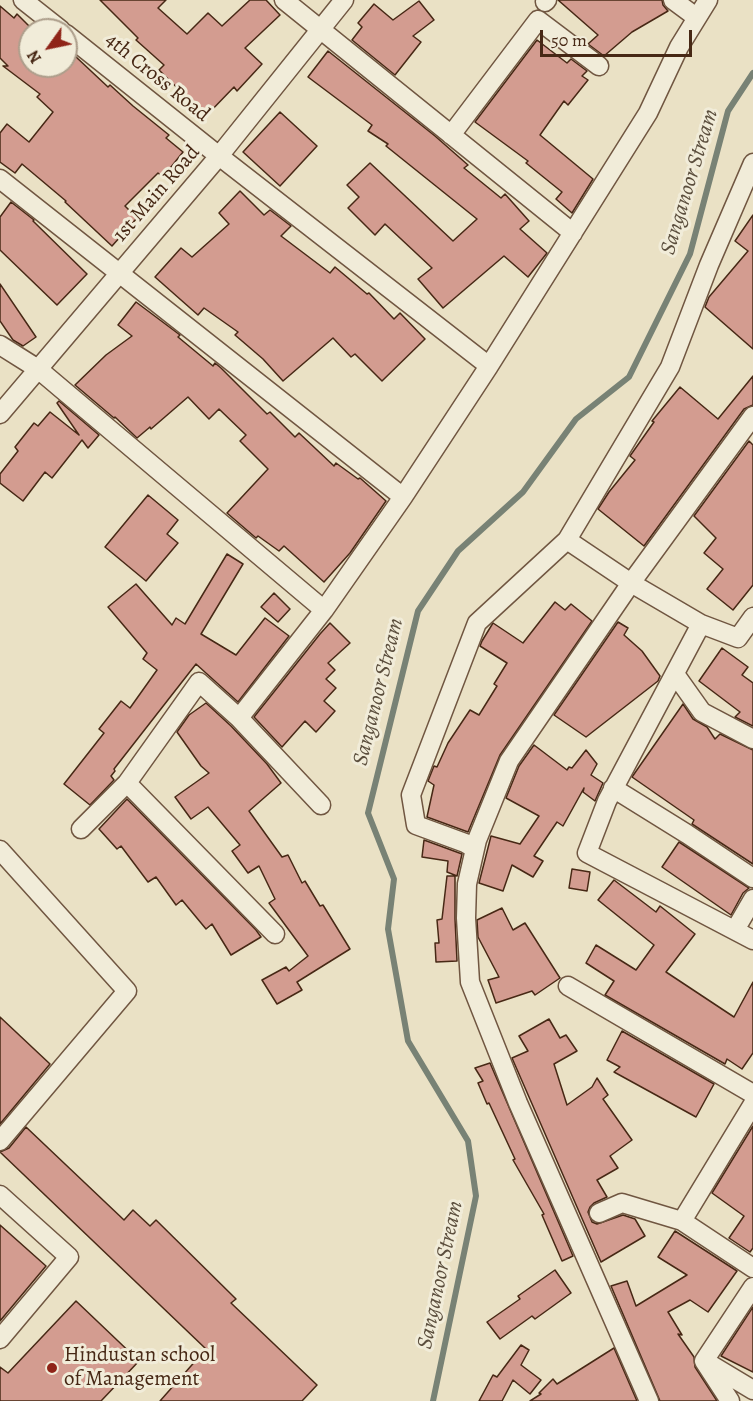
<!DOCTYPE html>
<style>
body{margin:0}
#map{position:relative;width:753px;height:1401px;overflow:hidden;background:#eae1c5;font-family:Alegreya,serif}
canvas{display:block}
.north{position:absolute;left:18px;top:18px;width:60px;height:60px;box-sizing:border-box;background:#f1ecd9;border:2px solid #ad9e8b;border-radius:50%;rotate:237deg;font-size:16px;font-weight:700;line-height:24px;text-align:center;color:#472815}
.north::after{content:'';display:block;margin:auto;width:21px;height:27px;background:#8f2418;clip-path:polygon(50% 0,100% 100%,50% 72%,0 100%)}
.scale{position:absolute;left:540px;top:30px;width:152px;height:27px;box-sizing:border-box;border:3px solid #472815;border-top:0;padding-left:8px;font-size:18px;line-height:21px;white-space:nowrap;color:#472815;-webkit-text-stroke:4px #f1ecd9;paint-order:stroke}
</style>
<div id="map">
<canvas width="753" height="1401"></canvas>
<div class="north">N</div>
<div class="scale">50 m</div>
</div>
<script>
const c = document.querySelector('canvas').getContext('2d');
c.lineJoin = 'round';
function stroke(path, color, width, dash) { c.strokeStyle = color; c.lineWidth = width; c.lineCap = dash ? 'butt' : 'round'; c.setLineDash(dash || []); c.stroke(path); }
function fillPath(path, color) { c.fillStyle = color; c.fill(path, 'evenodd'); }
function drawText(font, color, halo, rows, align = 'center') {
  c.font = font + ' Alegreya,serif'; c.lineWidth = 6; c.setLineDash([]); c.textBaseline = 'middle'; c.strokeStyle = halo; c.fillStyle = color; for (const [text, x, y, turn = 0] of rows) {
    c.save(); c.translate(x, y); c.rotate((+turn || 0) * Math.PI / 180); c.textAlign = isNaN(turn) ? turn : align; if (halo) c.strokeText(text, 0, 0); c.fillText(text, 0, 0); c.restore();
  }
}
const stream = new Path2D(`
 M433 1401 476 1196 468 1141 408 1041 388 929 394 879 368 813 418 611 458 551 523 492 576 419 629 377 690 254 728 111 753 73`);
const building = new Path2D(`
 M100 0H166L158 8 187 34 208 13 222 26 250 0H266L280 15 245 48 262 64 237 91 234 87 206 116 159 70 164 65 136 40 138 38Z
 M558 0H662L663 5 668 11 632 32 604 56 588 44 598 35Z
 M419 1 434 20 413 36 421 42 395 75 352 40 362 27 358 23 374 4 393 20Z
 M0 6 14 18 17 14 30 27V66H66L75 56 108 87 110 85 133 106 169 135 166 138 183 152 163 177 158 173 125 206 137 218 112 246 65 202 66 201 22 164 15 173 0 162V133L7 124 29 142 53 112 37 97 40 94 3 66H8L0 58Z
 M537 40 567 63 571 59 587 71 582 76 588 80 568 105 564 101 540 135 593 179 572 213 556 199 562 192 526 163 528 161 475 122Z
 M328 51 435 136 468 165 464 168 501 198 505 194 529 221 520 229 547 253 528 277 504 256 443 308 418 279 432 268 385 224 375 235 348 208 359 197 347 185 370 163 453 241 477 219 386 146 388 144 368 131 372 125 308 77Z
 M280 112 317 146 280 186 243 152Z
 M240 191 264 215 270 210 291 226 281 236 330 273 335 267 367 294 369 293 394 319 400 313 425 339 382 381 355 354 351 357 333 338 283 381 263 359 235 335 238 332 204 308 198 315 155 277 181 248 192 257 229 224 219 213Z
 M11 202 34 220 33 221 87 274 57 305 0 250V217Z
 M753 215V349L705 307 709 297 748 251 735 241Z
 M0 284 36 337 23 346 13 340 0 321Z
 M136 302 180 335 178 337 213 366 215 363 221 368 267 414 270 412 295 437 299 433 334 466 336 463 358 479 360 478 386 501 350 553 324 582 284 546 279 551 258 536 256 538 227 513 268 469 240 441 246 435 219 409 209 419 188 397 151 429 150 427 137 438 115 417 114 418 75 385 106 355 132 336 118 325Z
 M753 376V405L744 409 644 546 598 509 609 492 635 460 630 456 654 422 652 421 680 387 718 419Z
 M59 401 99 435 88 448 82 440 52 478 45 472 23 501 0 483V474L18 451 15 447 34 423 38 426 50 412 79 435 57 403Z
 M749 441 753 445V585L733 610 707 589 723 569 704 553 716 538 694 516Z
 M148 495 178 520 167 534 178 543 146 581 105 547Z
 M227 554 243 564 201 634 236 655 265 618 289 636 238 702 196 664 114 769 115 771 111 776 114 780 90 805 64 784 104 733 99 729 121 701 130 708 157 670 143 659 147 653 108 607 136 584 172 625 176 618 185 624Z
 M274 593 290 609 278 622 261 607Z
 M555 602 565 610 571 604 592 621 500 755 468 832 427 817 434 785 428 781 434 766 437 767 448 743 470 710 479 715 497 686 494 684 507 663 480 646 482 641 493 623 523 643Z
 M618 622 628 628 624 635 642 651 660 676 658 681 586 737 554 715Z
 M330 623 350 643 328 663 335 670 326 679 336 688 324 701 335 711 316 732 305 721 282 747 254 717 320 634Z
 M722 648 748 667 742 675 753 683V726L735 717 740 712 699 681Z
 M206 703 231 726 267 764 281 783 249 811 282 857 288 855 302 883 305 881 320 906 323 905 350 949 297 982 302 990 277 1004 262 980 286 967 289 971 308 956 269 903 275 899 259 866 248 873 232 851 240 845 208 807 191 819 175 797 209 773 201 766 177 732 189 715Z
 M683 704 693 719 707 727 715 739 720 734 753 750V864L692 824 694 820 632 777Z
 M534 745 567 770 569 767 572 768 586 750 597 764 591 775 603 783 595 801 583 792 584 788 563 826 557 822 534 856 543 861 533 877 512 865 503 891 479 883 491 836 520 844 539 816 506 798 519 766Z
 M127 799 256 930 261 937 231 955 212 924 206 929 182 900 176 905 156 877 148 882 121 846 117 849 99 829Z
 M424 840 462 854 457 876 447 872 448 861 422 857Z
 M679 842 749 888 743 893 731 915 662 867Z
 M572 869 590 872 587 891 569 888Z
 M447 876H455V919L457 961 436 962 435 943H439L437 920 442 919Z
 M614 880 656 912 660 906 695 934 666 972 734 1017 753 982V1053L742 1069 727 1059 725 1064 605 995 614 981 586 963 596 945 636 970 654 945 598 900Z
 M502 908 513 930 525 923 560 978 535 995 532 991 496 1003 488 980 499 977 478 937 477 920Z
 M0 1017 50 1064 0 1124Z
 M549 1019 560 1038 566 1035 577 1051 554 1064 567 1105 592 1087 597 1078 608 1095 603 1099 632 1140 610 1156 618 1168 597 1180 607 1197 594 1203 590 1207 588 1212 592 1222 597 1224 623 1215 635 1219 645 1236 601 1262 512 1058 528 1051 519 1036Z
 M622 1031 714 1084 696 1117 614 1072 620 1067 607 1060Z
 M490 1063 573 1256 562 1261 542 1215 544 1214 513 1160 515 1159 489 1103 487 1104 478 1083 483 1081 475 1068Z
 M753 1126V1248L750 1252 729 1238 744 1216 712 1193Z
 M26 1127 124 1220 133 1210 150 1226 156 1220 236 1299 231 1303 317 1385 302 1401H160L206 1349 0 1152 9 1148Z
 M0 1225 46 1266 0 1321Z
 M675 1231 737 1271 708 1312 690 1300 668 1312 682 1335 678 1334 694 1357 695 1367 717 1401H660L611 1286 627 1281 636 1306 687 1275 658 1257Z
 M555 1270 571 1293 535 1319 532 1316 500 1339 487 1322 520 1299 518 1296Z
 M76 1301 139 1361 101 1401H0V1367L8 1373Z
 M753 1307V1372L721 1356Z
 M521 1345 529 1350 521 1365 541 1380 530 1394 513 1380 502 1401H479L493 1375 497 1377Z
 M614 1348 637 1401H530L541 1394 539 1393 553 1379 557 1384Z`);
const street = new Path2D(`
 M23 0 61 30
 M284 0 573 233
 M673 0 696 17
 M545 2 547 0
 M66 34 219 156 489 366 403 497
 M451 135 538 20 599 66
 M0 179 403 497 324 610 239 718 199 682 127 783 81 829
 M0 345 38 369 324 610
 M489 366 648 113 679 47 708 0
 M0 414 219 156 344 0
 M567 540 631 583 701 624 738 638 753 617
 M701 624 607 801 587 853 753 940
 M675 674 702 712 753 739
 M239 718 321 805
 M127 783 275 934
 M613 788 687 834 753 878
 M475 849 465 843 416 825 411 795 477 623 567 540 670 367 709 265 753 163
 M0 850 127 991 0 1141
 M735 930 753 899
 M568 986 753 1094
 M753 1104 682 1221 753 1268
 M0 1195 69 1257 0 1339
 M599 1213 622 1203 682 1221
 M708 1363 753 1390
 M649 1401 518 1103 470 982 466 918 467 884 477 840 509 761 631 583 753 416
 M730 1401 704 1361 753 1287`);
const markers = [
 [52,1368,6,"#8f2418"]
];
const streetNames = [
 ["4th Cross Road",157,78,39],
 ["1st Main Road",157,194,-49]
];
const poiNames = [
 ["Hindustan school",64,1356],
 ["of Management",64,1380]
];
const waterNames = [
 ["Sanganoor Stream",690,182,-73],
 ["Sanganoor Stream",379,692,-76],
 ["Sanganoor Stream",441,1275,-78]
];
stroke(stream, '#788275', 6);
fillPath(building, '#d39c90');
stroke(building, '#472815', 1.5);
stroke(street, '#705641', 21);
stroke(street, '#f1ecd9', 18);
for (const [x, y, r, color] of markers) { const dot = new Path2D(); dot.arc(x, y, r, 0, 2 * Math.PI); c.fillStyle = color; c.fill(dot); stroke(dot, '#f1ecd9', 2); }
drawText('21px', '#472815', '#f1ecd9', streetNames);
drawText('21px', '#472815', '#f1ecd9', poiNames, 'left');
drawText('italic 22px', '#5b4e3d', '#f1ecd9', waterNames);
</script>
